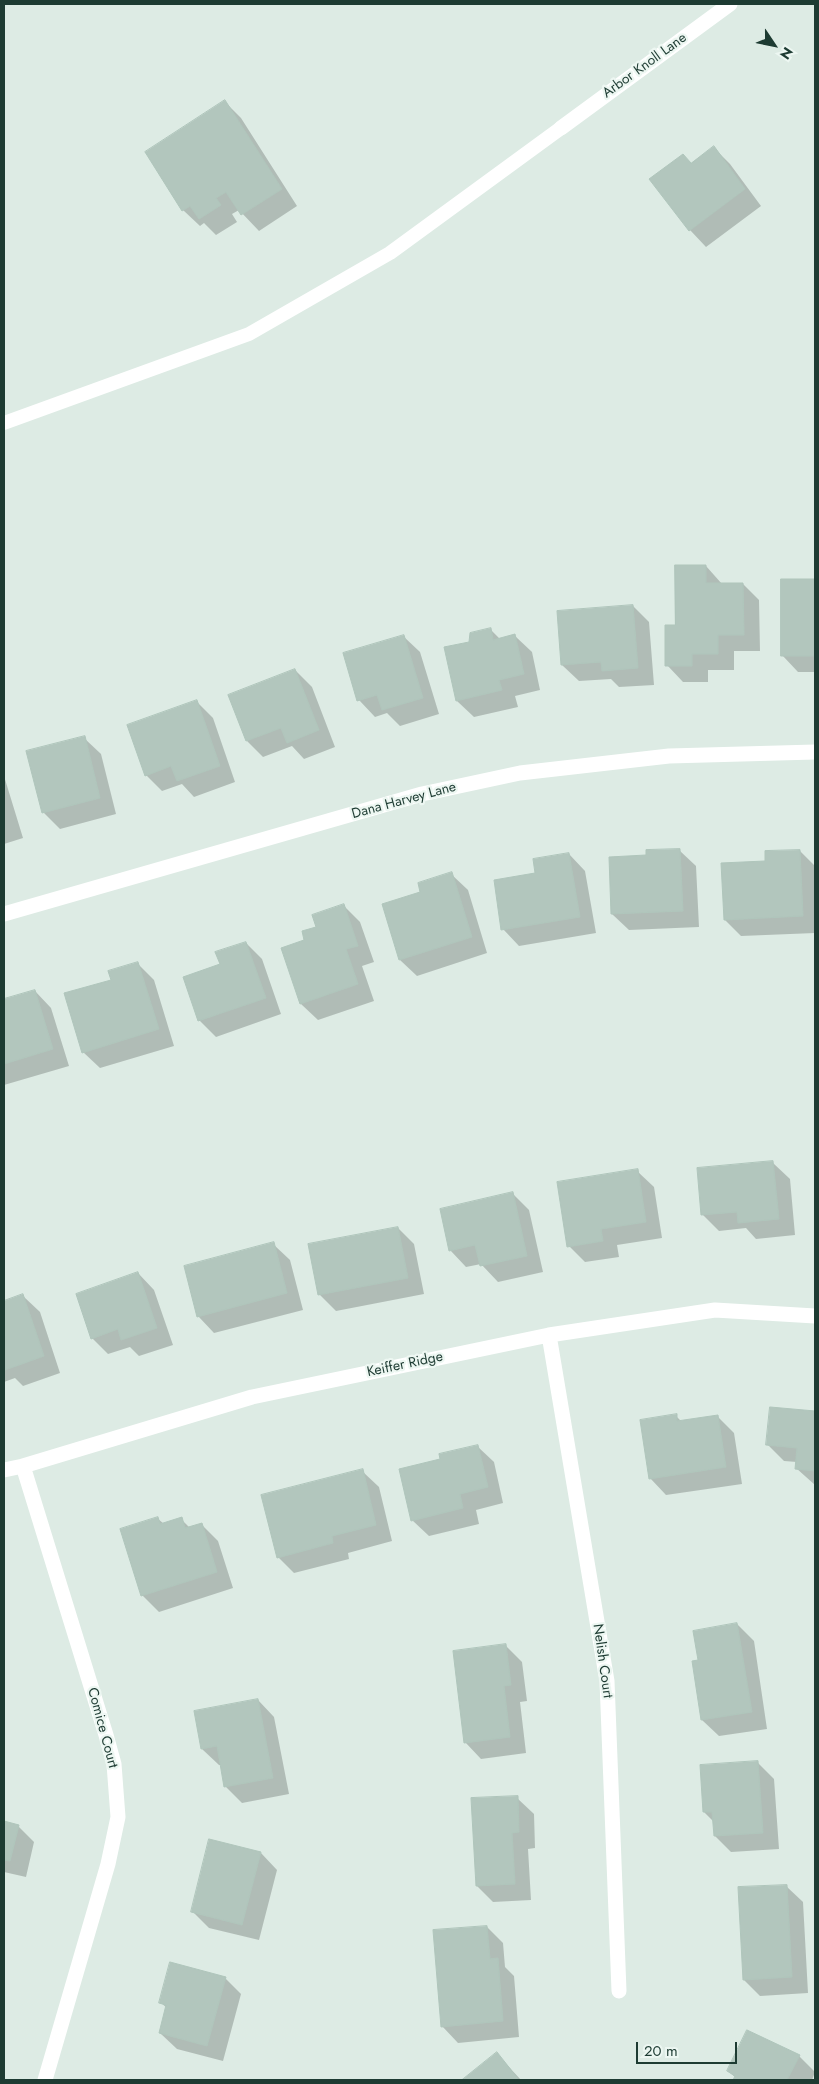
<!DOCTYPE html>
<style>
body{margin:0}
#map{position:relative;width:819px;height:2084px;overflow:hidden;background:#ddebe4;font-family:Jost,sans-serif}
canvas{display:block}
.frame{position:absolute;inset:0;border:5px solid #1d3b32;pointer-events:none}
.north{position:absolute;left:749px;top:20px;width:50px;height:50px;-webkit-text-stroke:4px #edf7f2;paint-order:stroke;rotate:124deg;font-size:14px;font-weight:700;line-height:20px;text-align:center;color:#1d3b32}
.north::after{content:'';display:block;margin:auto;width:18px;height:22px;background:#1d3b32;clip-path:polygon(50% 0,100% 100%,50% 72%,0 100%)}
.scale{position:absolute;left:636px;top:2042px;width:101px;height:22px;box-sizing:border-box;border:2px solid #1d3b32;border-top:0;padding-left:6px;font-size:15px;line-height:18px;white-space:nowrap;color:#1d3b32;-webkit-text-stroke:4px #edf7f2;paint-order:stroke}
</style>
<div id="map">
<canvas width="819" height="2084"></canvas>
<div class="frame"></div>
<div class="north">N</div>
<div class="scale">20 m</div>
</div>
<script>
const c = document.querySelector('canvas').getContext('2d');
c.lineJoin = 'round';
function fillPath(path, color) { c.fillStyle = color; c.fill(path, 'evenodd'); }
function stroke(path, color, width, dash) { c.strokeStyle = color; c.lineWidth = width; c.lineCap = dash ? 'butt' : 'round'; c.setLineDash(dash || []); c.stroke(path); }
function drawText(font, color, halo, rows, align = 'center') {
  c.font = font + ' Jost,sans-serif'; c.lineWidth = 4.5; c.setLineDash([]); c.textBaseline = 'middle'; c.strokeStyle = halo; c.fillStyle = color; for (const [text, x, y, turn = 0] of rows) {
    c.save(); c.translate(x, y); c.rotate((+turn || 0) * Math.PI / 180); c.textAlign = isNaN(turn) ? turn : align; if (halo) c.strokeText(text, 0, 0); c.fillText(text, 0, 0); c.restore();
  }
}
const shadow = new Path2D(`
 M225 102 241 118 297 206 259 231 239 210 232 214 237 222 216 235 204 223 200 226 183 210Z
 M714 148 730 164 761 206 706 247 690 230Z
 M706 566 722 584H743L759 600 760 651H734V670H708V682H683L667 665 676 626Z
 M783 580H815V672H798L782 655Z
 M633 606 649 622 654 685 619 687 611 679 579 681 562 665Z
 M490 629 500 639 515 636 532 652 540 690 515 696 518 707 474 717 457 701 445 648 470 643Z
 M403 636 420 652 439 714 400 726 387 713 375 717 359 700Z
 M295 670 312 687 335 747 304 759 292 746 263 757 247 741 229 696Z
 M197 702 213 718 235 782 194 797 182 784 162 791 146 775Z
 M84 738 101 754 116 814 60 829 43 812Z
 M4 776 23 838 4 844Z
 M679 850 696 866 699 927 629 930 612 914 647 856Z
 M800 851 815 866V933L741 936 725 920Z
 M569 854 585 871 596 933 519 946 503 929 536 874Z
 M451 874 468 890 487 953 417 976 400 960Z
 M344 906 360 922 374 962 362 966 374 1001 318 1020 301 1004 282 949 306 941 317 927Z
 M246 943 262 959 281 1014 216 1037 199 1020Z
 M138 964 154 980 174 1046 100 1068 83 1052 112 980Z
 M35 991 51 1008 69 1066 4 1085V1008Z
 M773 1163 790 1179 795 1235 756 1239 746 1228 719 1231 702 1214Z
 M637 1171 654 1187 662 1238 617 1245 619 1257 585 1262 569 1246Z
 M513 1194 529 1210 543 1272 498 1282 481 1264 466 1267 450 1250Z
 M398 1228 414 1244 424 1294 336 1311 319 1294Z
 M273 1244 290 1260 303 1310 214 1333 198 1316Z
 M138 1273 154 1290 173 1345 139 1356 130 1347 108 1354 92 1338Z
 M23 1296 40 1312 60 1373 23 1386 15 1378 4 1382V1302Z
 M771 1408 815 1413V1485L796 1468 797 1462 784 1461 767 1444Z
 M676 1416 682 1422 718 1417 734 1433 742 1484 666 1495 650 1478Z
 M477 1446 494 1462 503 1503 476 1510 479 1524 429 1536 412 1520 442 1460Z
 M362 1471 379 1487 392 1541 348 1553 349 1559 294 1573 278 1557Z
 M157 1518 164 1524 181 1519 190 1528 201 1524 218 1541 233 1588 159 1612 143 1596 122 1530Z
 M737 1624 754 1641 767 1729 719 1736 702 1720 693 1662 699 1661Z
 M505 1645 522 1662 527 1701 520 1702 526 1753 481 1759 465 1742Z
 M258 1700 274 1717 289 1794 242 1803 226 1787 222 1765H219L202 1749Z
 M758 1763 774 1779 779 1849 731 1852 715 1836 714 1822 704 1812Z
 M517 1798 534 1814 535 1848 528 1849 531 1900 493 1902 477 1886Z
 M4 1823 18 1826 34 1842 26 1877 4 1872Z
 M261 1853 277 1870 259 1940 209 1928 192 1911Z
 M786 1886 803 1902 808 1993 760 1996 744 1980Z
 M487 1927 503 1943 505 1967 514 1976 519 2037 458 2043 442 2026Z
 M225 1978 241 1994 223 2061 177 2049 160 2033 167 2008 160 2002Z
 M497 2054 521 2080H464Z
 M799 2056 815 2072 812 2080H735L736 2078 728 2071Z`);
const building = new Path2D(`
 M225 100 282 189 241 215 226 192 216 198 221 205 199 219 190 206 182 211 145 152Z
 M714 146 745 189 689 231 649 179 683 154 691 163Z
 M675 565H706V583H743L744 635H718V654H692V666H665V625H675Z
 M781 579H815V656H781Z
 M633 605 638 668 602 671 601 662 561 665 557 611Z
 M491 628 493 640 515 634 524 674 499 680 502 690 456 701 444 647 469 642 470 633Z
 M404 635 423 698 382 710 377 695 357 701 343 653Z
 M295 669 319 730 287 743 281 728 246 741 228 695Z
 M197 700 220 766 177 781 171 766 145 776 127 725Z
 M85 736 100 798 42 813 26 751Z
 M680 849 683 911 611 914 609 857 646 855V850Z
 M800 850 803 916 724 920 721 863 765 861V851Z
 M569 853 580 917 501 930 494 880 535 873 533 859Z
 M452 872 472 937 399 960 382 904 420 892 418 883Z
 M344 904 358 946 346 949 358 984 300 1004 281 948 304 940 302 931 316 927 312 915Z
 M246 942 266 998 198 1021 183 977 220 964 215 952Z
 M138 962 159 1029 82 1053 64 993 111 980 108 971Z
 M35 990 53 1049 4 1064V999Z
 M773 1161 779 1219 738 1223 737 1212 701 1215 697 1168Z
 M638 1169 646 1222 601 1229 603 1241 567 1247 557 1182Z
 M513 1192 527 1256 480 1266 475 1245 449 1251 440 1209Z
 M398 1227 408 1278 318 1295 308 1244Z
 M274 1242 287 1293 197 1317 184 1266Z
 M138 1272 157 1328 121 1340 118 1329 91 1339 76 1294Z
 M23 1294 44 1356 5 1370 4 1301Z
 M770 1407 815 1411V1471L795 1469 797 1448 766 1445Z
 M677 1414V1421L718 1415 726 1467 649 1479 640 1420Z
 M478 1445 488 1487 460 1494 463 1508 411 1521 399 1469 440 1459 439 1454Z
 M363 1469 376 1525 332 1536 333 1543 277 1558 261 1495Z
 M158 1517 160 1524 182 1517 185 1528 202 1523 217 1572 141 1596 120 1529Z
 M737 1623 752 1712 701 1720 692 1661 698 1660 693 1631Z
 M506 1644 511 1685 504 1686 510 1737 464 1743 453 1651Z
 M258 1699 273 1778 224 1787 217 1746 201 1749 194 1711Z
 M758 1761 763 1833 714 1836 712 1812H703L700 1765Z
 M518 1796 519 1832 512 1833 515 1884 476 1886 471 1798Z
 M4 1821 19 1825 10 1861 4 1860Z
 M209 1839 261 1852 242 1925 191 1912Z
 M787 1885 792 1977 743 1980 738 1887Z
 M487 1926 490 1959 498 1958 503 2021 441 2027 433 1930Z
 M170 1962 226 1977 207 2046 159 2033 166 2005 159 2003Z
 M747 2030 800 2055 787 2080H733L735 2076 727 2071Z
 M497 2052 519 2080H462Z`);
const service = new Path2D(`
 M4 423 249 334 390 253 561 128`);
const minor = new Path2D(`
 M561 128 730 4
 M4 914 422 794 520 773 669 756 815 752
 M549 1335 607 1681 619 1991
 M23 1466 106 1735 114 1764 118 1817 108 1864 45 2080
 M4 1470 23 1466 252 1397 549 1335 715 1310 815 1316`);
const streetNames = [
 ["Arbor Knoll Lane",645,66,-36],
 ["Dana Harvey Lane",404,801,-15],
 ["Keiffer Ridge",405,1365,-12],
 ["Nelish Court",602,1661,82],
 ["Comice Court",102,1728,75]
];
fillPath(shadow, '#0003');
fillPath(building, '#b2c6bd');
stroke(building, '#afc5bb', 1);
stroke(service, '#fff', 14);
stroke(minor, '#fff', 15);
drawText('14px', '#1d3b32', '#edf7f2', streetNames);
</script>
